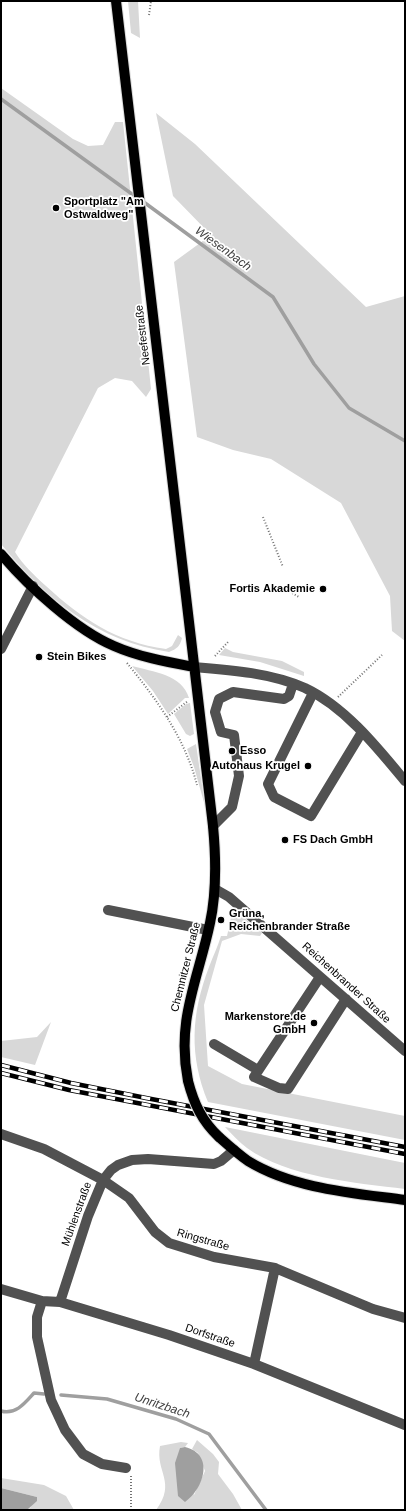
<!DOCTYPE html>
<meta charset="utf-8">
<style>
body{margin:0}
#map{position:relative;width:406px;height:1511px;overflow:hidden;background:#fff;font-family:Helvetica,sans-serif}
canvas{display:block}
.frame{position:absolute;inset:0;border:2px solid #000;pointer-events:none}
</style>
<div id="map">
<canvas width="406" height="1511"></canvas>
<div class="frame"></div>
</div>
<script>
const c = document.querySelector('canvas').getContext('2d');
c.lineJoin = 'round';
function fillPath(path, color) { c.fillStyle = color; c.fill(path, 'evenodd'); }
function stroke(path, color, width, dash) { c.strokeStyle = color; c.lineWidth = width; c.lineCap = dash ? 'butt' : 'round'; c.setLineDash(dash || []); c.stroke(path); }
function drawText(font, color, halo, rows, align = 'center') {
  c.font = font + ' Helvetica,sans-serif'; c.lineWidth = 3.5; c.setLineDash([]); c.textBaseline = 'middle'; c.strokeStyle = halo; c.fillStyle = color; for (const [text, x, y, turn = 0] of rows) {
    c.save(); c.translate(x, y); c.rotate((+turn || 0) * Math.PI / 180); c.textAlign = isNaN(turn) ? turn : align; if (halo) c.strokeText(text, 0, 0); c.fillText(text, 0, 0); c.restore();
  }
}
const green = new Path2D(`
 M128 1H138L140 38 131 33Z
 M1 88 73 139 88 146 103 145 115 122H123L151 389 146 397 132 381 115 378 98 388 15 552C23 565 34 575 46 586 82 619 116 642 166 649L172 646 178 635 182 638C180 646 177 649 169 652 97 641 46 599 1 544Z
 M156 113 195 144 366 307 405 296V641L392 631 390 596 341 503 271 459 233 450 197 437 174 262 211 235 173 196Z
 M225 648 233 652 282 661 304 672V676L260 662 219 655Z
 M132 666C153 672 182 674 189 698H185L168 714 153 691Z
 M190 703 194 734 190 736 186 734 174 714 186 704Z
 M196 744 205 806 194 767 187 749Z
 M233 908 262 933 260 936 241 934 222 941 204 1005 208 1066 242 1084 405 1116V1140L208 1102C189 1056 191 1014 209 967 213 956 218 946 221 936H227Z
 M51 1022 35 1065 1 1057V1041L37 1037Z
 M225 1127 405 1163V1189C357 1183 287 1177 247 1148 239 1142 232 1134 225 1127Z
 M197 1440 213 1454 219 1462 218 1474 233 1494 242 1510H156C177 1482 155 1472 160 1446L181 1442 188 1443 185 1447 180 1448 194 1495 205 1471 198 1453 192 1449Z
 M1 1478 44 1485 66 1496 74 1510H26L30 1508 37 1497 1 1488Z`);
const water = new Path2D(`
 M185 1447C215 1454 204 1489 185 1502L178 1496 175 1463 180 1448Z
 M1 1488 37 1497V1501L27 1510H1Z`);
const stream = new Path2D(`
 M1 99 136 197
 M141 200 273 297 314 364 349 408 405 441
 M61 1395 107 1399 176 1419 209 1434 266 1510
 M1 1411C16 1415 25 1403 34 1393L44 1394`);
const path = new Path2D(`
 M149 15 151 1
 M263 517 283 567
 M279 586 299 597
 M215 656 228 642
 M127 663C157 700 185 738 197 785
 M338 697 382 655
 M167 717 188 701
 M131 1510V1475`);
const minor = new Path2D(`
 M1 649 33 586
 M194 667C231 670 271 673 305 688 345 707 377 747 405 781
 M313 693 268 784 274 797 311 816 362 732
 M213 826 232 807 239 776 234 735 221 732 215 712 219 699 233 692 284 699 289 696 293 684
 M215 889 229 897 405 1051
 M108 910 208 930
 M320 977 254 1077 279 1088 288 1089 346 999
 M214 1044 258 1070
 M1 1134 44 1149 103 1180 129 1198 155 1232 169 1243 214 1257 275 1268 373 1309 405 1318
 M1 1289 42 1301 60 1302 169 1335 254 1364 405 1425
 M42 1301 37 1317V1337L51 1400 65 1430 83 1454 102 1464 126 1468
 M60 1302 88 1216 103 1180 111 1170 118 1165 132 1160 148 1159 214 1164 221 1161 234 1150
 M254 1364 275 1268`);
const major = new Path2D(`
 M116 1 213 826C216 858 217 891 210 923 198 980 176 1020 188 1081
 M1 554C28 586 76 630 114 646 139 657 167 662 194 667
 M219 1137C228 1145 238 1154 248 1161 294 1189 353 1193 405 1200`);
const rail = new Path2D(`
 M1 1065 71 1083 146 1098 405 1147
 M1 1073 69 1090 405 1154`);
const majorBridge = new Path2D(`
 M188 1081C194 1104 202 1121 219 1137`);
const markers = [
 [56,208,4,"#000"],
 [323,589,4,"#000"],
 [39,657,4,"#000"],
 [232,751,4,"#000"],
 [308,766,4,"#000"],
 [285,840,4,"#000"],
 [221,920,4,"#000"],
 [314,1023,4,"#000"]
];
const poiNames = [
 ["Sportplatz \"Am",64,202],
 ["Ostwaldweg\"",64,215],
 ["Fortis Akademie",315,589,"right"],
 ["Stein Bikes",47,657],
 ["Esso",240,751],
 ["Autohaus Krugel",300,766,"right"],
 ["FS Dach GmbH",293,840],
 ["Grüna,",229,914],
 ["Reichenbrander Straße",229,927],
 ["Markenstore.de",306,1017,"right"],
 ["GmbH",306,1030,"right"]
];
const streetNames = [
 ["Neefestraße",143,335,-97],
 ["Chemnitzer Straße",186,967,-76],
 ["Reichenbrander Straße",346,983,42],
 ["Mühlenstraße",77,1214,-70],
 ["Ringstraße",203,1240,16],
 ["Dorfstraße",210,1336,19]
];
const waterNames = [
 ["Wiesenbach",223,249,36],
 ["Unritzbach",162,1406,18]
];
fillPath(green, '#d8d8d8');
fillPath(water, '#9f9f9f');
stroke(stream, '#9f9f9f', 3.5);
stroke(major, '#dbdbdb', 12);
stroke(path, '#737373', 2, [1, 2]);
stroke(minor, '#515151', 10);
stroke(major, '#000', 10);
stroke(rail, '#000', 4.5);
stroke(rail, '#fff', 3, [9]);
stroke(majorBridge, '#dbdbdb', 12, []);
stroke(majorBridge, '#000', 10);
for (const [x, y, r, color] of markers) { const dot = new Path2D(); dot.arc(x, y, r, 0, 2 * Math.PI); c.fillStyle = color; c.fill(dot); stroke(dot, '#fff', 1.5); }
drawText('bold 11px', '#000', '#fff', poiNames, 'left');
drawText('11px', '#000', '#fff', streetNames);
drawText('italic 12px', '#404040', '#fff', waterNames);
</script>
